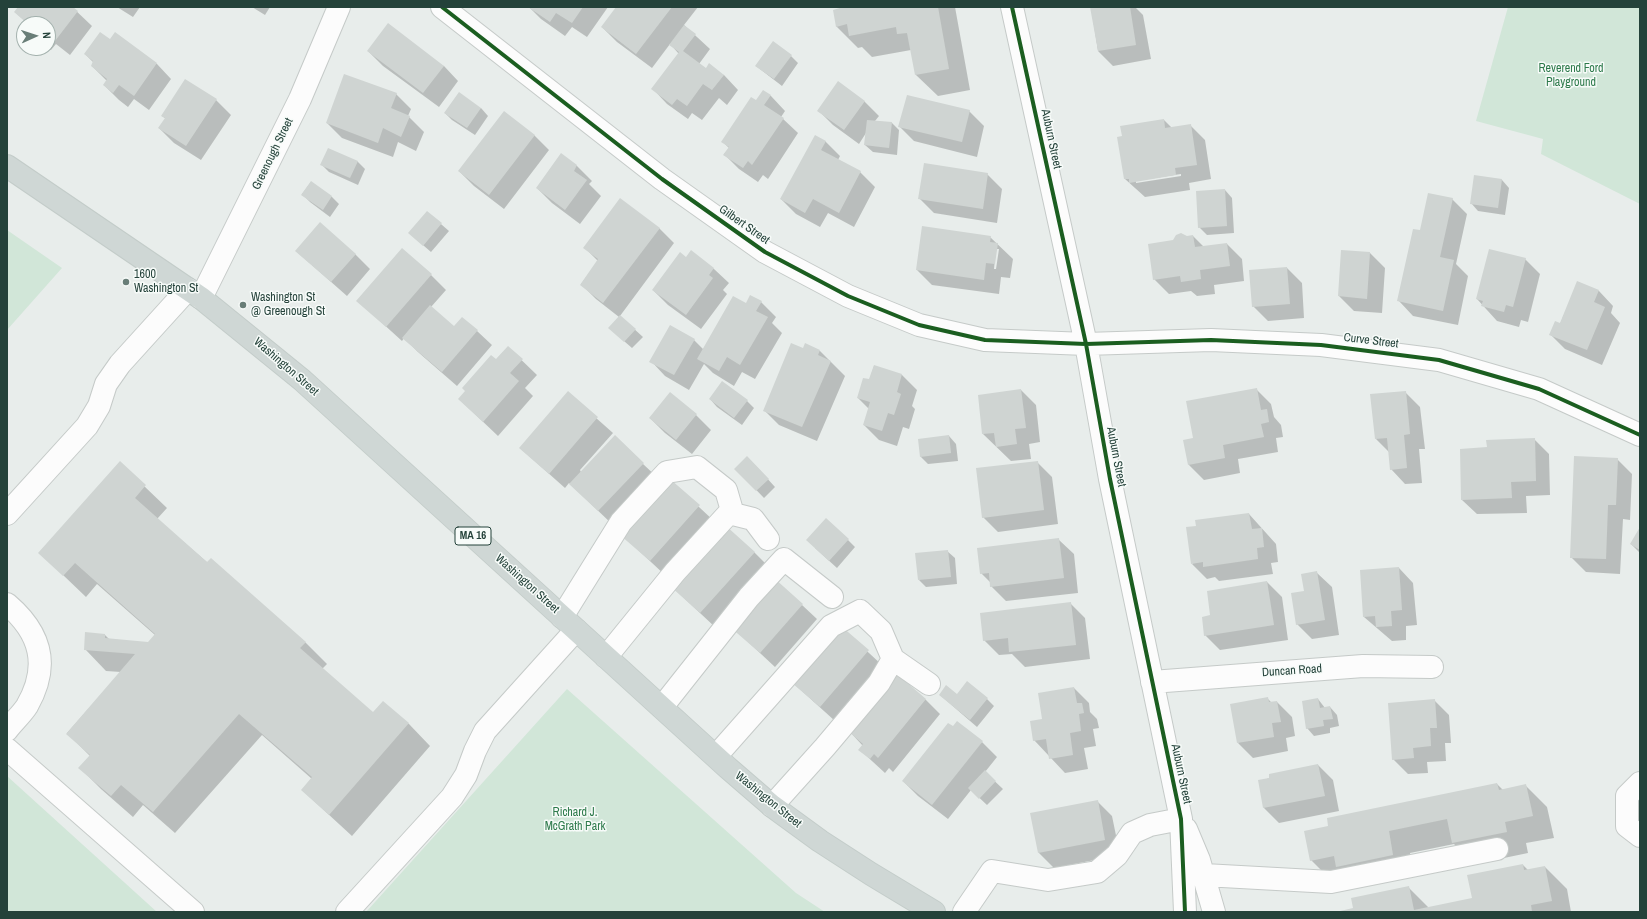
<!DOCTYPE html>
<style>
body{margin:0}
#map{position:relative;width:1647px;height:919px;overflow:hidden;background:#e8edeb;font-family:"Archivo Narrow",sans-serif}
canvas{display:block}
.frame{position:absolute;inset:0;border:8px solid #24423a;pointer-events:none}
.north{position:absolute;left:16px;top:16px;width:40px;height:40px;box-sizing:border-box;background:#f7fbf9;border:1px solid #a3b1ad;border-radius:50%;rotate:87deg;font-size:11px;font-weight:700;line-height:16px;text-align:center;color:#24423a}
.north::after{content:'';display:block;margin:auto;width:14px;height:18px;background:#697e78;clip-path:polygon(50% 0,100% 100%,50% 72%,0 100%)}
</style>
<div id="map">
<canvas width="1647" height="919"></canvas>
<div class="frame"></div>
<div class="north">N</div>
</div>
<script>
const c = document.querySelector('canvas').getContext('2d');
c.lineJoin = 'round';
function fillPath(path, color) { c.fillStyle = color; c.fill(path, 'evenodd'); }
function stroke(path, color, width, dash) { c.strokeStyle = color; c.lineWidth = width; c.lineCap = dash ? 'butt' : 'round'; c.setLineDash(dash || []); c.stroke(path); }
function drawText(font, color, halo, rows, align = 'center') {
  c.font = font + ' "Archivo Narrow",sans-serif'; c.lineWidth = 3; c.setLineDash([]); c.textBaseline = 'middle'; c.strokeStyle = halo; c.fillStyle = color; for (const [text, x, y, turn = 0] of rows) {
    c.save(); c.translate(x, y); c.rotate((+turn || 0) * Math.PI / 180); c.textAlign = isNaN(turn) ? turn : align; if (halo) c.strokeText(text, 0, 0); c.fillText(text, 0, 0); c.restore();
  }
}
const green = new Path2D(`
 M1508 7H1640V204L1541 154 1543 139 1476 121Z
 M7 230 62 268 7 330Z
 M567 689 796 893 825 912H366Z
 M7 776 157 912H7Z`);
const shadow = new Path2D(`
 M19 7H72L92 26 70 55 56 44 51 50 48 48V24H28L15 12Z
 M117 7H140L133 17Z
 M252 7H270L265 15Z
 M529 7H608L587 37 572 27 565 36 541 19Z
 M617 7H698L684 25 710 49 699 64 706 69 724 75 738 90 727 105 719 98 702 120 692 113 688 119 667 104 653 89 679 54 670 44 652 68 617 42 602 27Z
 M844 7H955L970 90 938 96 916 75 911 50 872 57 862 47 858 48 836 26Z
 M1091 7H1135L1143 15 1151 59 1113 66 1098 51Z
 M115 34 157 64 171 79 149 110 134 99 128 107 119 100 104 85 107 81 92 66 94 63 85 54 110 40Z
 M368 51 444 66 458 81 439 107 383 66Z
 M791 56 798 63 782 86 756 66Z
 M763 91 771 96 785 111 781 117 798 133 768 179 763 175 758 182 739 169 724 154 729 148 723 142 757 102Z
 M396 94 411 109 408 116 424 132 416 151 398 142 393 157 342 138 327 123Z
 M216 100 231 115 201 160 174 143 159 128 166 119 162 116Z
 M864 101 879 116 875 121 892 123 899 130 897 155 873 152 865 145 866 133 859 144 833 125 818 110Z
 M481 108 488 116 475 135 452 120 445 113Z
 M969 111 984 126 977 157 914 141 899 126Z
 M1164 120 1172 128 1190 125 1205 140 1211 179 1189 183 1190 190 1145 197 1125 179ZM1181 174V176L1136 183V181Z
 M534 135 549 150 504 209 474 186 459 171Z
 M825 141 840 156 838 160 860 172 875 187 854 227 828 213 820 227 796 214 781 199Z
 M561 155 577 166 592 181 589 184 601 196 580 224 552 203 537 188Z
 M357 161 365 169 358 185 329 172 322 165Z
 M987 174 1002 189 997 223 934 213 919 198Z
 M1475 176 1502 180 1509 188 1505 215 1478 211 1471 203Z
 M311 182 332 197 339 204 330 217 310 202 302 194Z
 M1225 190 1232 198 1234 233 1207 235 1199 227 1197 192Z
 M1452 199 1467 214 1456 264 1468 276 1458 325 1413 316 1399 301 1421 232Z
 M427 212 449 231 431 252 409 233Z
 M659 228 674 243 620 316 643 337 632 348 617 335 619 317 596 299 581 284 598 261 584 247Z
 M1193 236 1204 247 1227 244 1242 259 1244 281 1214 285 1215 294 1197 296 1191 291 1169 294 1154 279 1174 241Z
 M990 237 1013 259 1010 278 1001 277 999 294 932 285 917 270ZM996 249H999L996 269H994Z
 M296 251 355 254 370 269 347 296Z
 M691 252 714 269 729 283 723 290 727 294 701 329 668 305 653 290 686 258Z
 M1342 252 1370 253 1385 268 1382 313 1354 311 1339 296Z
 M1525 259 1540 274 1528 322 1521 320 1519 327 1497 321 1477 299Z
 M1287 268 1302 283 1304 318 1268 321 1253 306Z
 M431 275 446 290 431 307 454 327 477 331 492 345 457 386 418 352 404 338 402 341 358 301Z
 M1578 282 1599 291 1613 306 1611 313 1620 323 1602 365 1565 349 1550 334 1560 324Z
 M761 302 776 317 772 323 782 333 755 379 742 372 734 386 713 373 704 364 689 390 665 376 651 361 694 340 703 349 746 304Z
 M508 347 537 375 525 388 533 396 498 436 459 399Z
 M803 349 820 351 845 376 817 441 779 425 764 410Z
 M874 366 902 375 917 390 912 406 915 409 909 429 903 427 897 446 879 440 864 425 869 409 858 398 869 381Z
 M1256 389 1271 404 1274 417 1281 425 1283 437 1276 438 1278 452 1238 459 1240 473 1204 480 1189 465 1184 441 1194 439Z
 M1021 390 1036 405 1040 442 1029 444 1031 459 1011 461 983 434Z
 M1405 392 1420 407 1425 449H1419L1422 483 1405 484 1391 469 1389 452 1376 439Z
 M568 393 613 433 580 470 581 472 643 464 658 478 613 525 569 483 565 488 520 448Z
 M670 393 696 415 711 430 692 454 665 433 650 418Z
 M710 399 747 401 754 408 742 425 717 407Z
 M949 436 956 444 958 461 928 464 921 457 919 440Z
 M1534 439 1549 454 1550 495 1526 496 1527 513 1477 514 1462 500Z
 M1617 459 1632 474 1630 520 1623 519 1620 574 1586 572 1571 557Z
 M1037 462 1052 477 1058 524 998 532 983 517Z
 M120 463 167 508 157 519 208 563 305 642 327 664 322 669 373 714 383 702 409 724 430 746 352 836 302 790 312 779 262 735 175 833 143 805 133 817 101 789 80 768 90 756 67 733 121 672 106 671 85 649 105 635 109 639 149 643 155 635 97 584 86 597 40 553Z
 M755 465 775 487 764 498 736 469Z
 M670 480 714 521 666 576 622 535Z
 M1249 514 1276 544 1278 562 1271 563 1273 574 1219 581 1215 577 1207 579 1192 564Z
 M1640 529V553L1631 544Z
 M848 540 855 547 837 568 815 548Z
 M1059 540 1074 554 1078 593 1006 601 991 586V583L981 573Z
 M947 551 955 558 957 584 926 587 919 580Z
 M754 552 769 567 715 627 671 586Z
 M1399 568 1413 583 1417 625 1406 626V640L1392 641 1364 617Z
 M1317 573 1332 587 1339 635 1312 639 1297 624 1305 592Z
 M1267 582 1282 597 1288 640 1220 650 1205 635 1211 616Z
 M1070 603 1085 618 1090 659 1025 667 1012 654 999 655 984 640Z
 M802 605 817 619 775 667 732 627Z
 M841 627 883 666 835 721 793 683Z
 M897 676 926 700 940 714 893 772 889 768 885 773 860 750 863 746 850 732Z
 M1074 688 1089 703 1090 712 1097 719 1099 728 1093 729 1096 746 1084 748 1088 769 1065 773 1034 740 1043 720Z
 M940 695H957L987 699 994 706 977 727Z
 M1267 698 1272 703 1277 702 1292 717 1295 736 1286 738 1288 751 1253 758 1238 743Z
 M1318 699 1325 708 1330 707 1337 715 1339 726 1330 728V733L1314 736 1307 728Z
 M1434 700 1449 715 1451 743H1445L1446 761 1427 762 1428 773 1408 774 1393 759Z
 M982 742 997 757 985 772 1003 789 987 805 971 790 948 819 918 796 903 781Z
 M1318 765 1333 780 1339 811 1279 823 1264 808 1259 781Z
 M1497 784 1503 790 1525 785 1547 807 1554 838 1526 843 1528 853 1475 864 1454 844 1410 853 1414 876 1358 888 1349 879 1333 882 1311 860Z
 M1097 801 1112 816 1120 855 1054 868 1039 853 1032 814Z
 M1523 865 1528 870 1545 867 1567 889 1571 912H1338L1354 909 1408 887 1429 908 1473 899Z`);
const building = new Path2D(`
 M18 7H73L78 11 55 41 48 36V24H28L14 12Z
 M528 7H583L572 23 556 13 550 22Z
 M616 7H672L636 54 601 27Z
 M843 7H938L949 69 915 75 907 33 897 34 896 27 849 36 847 24 836 27 833 10Z
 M1090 7H1130L1136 45 1098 51Z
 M388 23 444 66 423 93 367 51Z
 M684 25 696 34 683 51 706 68 709 63 724 75 712 90 703 84 687 106 677 99 672 105 651 89 679 52 669 45Z
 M100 32 110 39 115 32 157 63 134 96 119 85 113 93 103 85 107 79 91 66 93 61 84 54Z
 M773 41 792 55 774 79 755 66Z
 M344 74 397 93 391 108 410 116 401 137 383 128 378 143 326 123Z
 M185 79 217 99 186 146 158 128 165 118 161 116Z
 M838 81 865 101 844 130 817 111Z
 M763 90 771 95 764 105 784 118 752 165 748 161 743 168 723 155 729 147 721 142 751 97 756 100Z
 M459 92 481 108 467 128 444 113Z
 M907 95 970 110 962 142 898 127Z
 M504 111 535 135 489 195 458 171Z
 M1164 119 1165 128 1191 124 1197 165 1175 168 1176 175 1129 183V179H1124L1117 137 1122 136 1120 126Z
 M867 120 892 122 889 148 864 145Z
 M815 135 826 141 821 150 861 171 839 213 813 199 805 213 780 199Z
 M328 148 358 161 350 178 320 165Z
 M561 153 577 165 574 171 587 180 565 210 536 188Z
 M924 163 988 173 983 209 918 199Z
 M1474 175 1502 179 1498 208 1470 204Z
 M311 181 332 196 323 210 301 195Z
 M1225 189 1227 226 1198 228 1196 191Z
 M1428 193 1453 198 1440 257 1454 260 1443 311 1397 301 1413 229 1420 230Z
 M620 198 660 228 603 303 580 285 598 259 583 248Z
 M427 211 442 223 423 246 408 233Z
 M320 222 356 254 331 282 295 251Z
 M922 226 991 236 990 242 998 243 995 264 986 263 984 280 916 270Z
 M1181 233 1187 236 1193 235 1195 247 1227 243 1230 266 1200 270 1201 279 1181 282 1180 276 1153 280 1148 244 1173 240 1176 235Z
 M402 248 432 274 386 327 356 301Z
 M1489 249 1526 258 1513 307 1506 305 1504 312 1481 306 1483 301 1476 299Z
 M691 250 714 268 709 275 713 278 686 315 652 290 680 252 686 257Z
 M1341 250 1370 252 1367 299 1338 296Z
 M1287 267 1290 304 1252 307 1249 270Z
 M1577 281 1599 290 1594 302 1605 307 1587 350 1549 335 1555 321 1560 323Z
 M750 295 762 301 756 311 768 317 740 365 727 357 719 371 697 359 733 296 746 303Z
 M430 305 454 326 462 317 478 330 442 372 402 338Z
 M620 315 636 329 624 342 608 328Z
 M670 325 695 339 674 375 649 362Z
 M791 343 803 348 805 343 820 350 818 355 831 361 802 427 763 411Z
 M508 346 523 359 510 373 519 381 483 422 458 399 465 391 462 388 491 355 496 359Z
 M874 365 902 374 897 392 901 394 894 415 888 413 882 431 863 425 870 402 857 398 863 378 869 379Z
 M722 381 748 400 734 418 709 399Z
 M1257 388 1261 410 1267 409 1269 422 1261 424 1264 437 1223 445 1225 458 1188 465 1183 440 1193 438 1186 401Z
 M1021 389 1026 428 1015 429 1017 444 996 447 994 433 982 434 978 395Z
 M568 391 598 417 549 474 519 448Z
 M1406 391 1410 434 1404 435 1407 468 1390 470 1387 438 1375 439 1370 394Z
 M670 392 697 414 676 440 649 418Z
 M615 435 644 463 598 511 569 484Z
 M949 435 951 453 920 457 918 439Z
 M1535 438 1536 481 1511 482 1512 498 1461 500 1460 449 1487 447 1486 440Z
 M747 456 769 479 756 491 734 469Z
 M1574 456 1618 458 1616 505H1608L1606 559 1570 558Z
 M120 461 146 485 135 498 207 562 211 558 306 642 300 648 373 712 383 701 409 723 329 815 301 790 312 777 239 714 153 812 121 785 111 796 78 768 90 755 66 734 135 654 84 650 85 632 105 634V638L148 642 155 634 75 563 63 576 38 553Z
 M1038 461 1044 510 982 518 976 468Z
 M670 479 700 505 650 561 620 535Z
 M1249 513 1252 529 1262 528 1264 547 1257 548 1258 559 1203 567V562L1191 564 1186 527 1196 526 1195 520Z
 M826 518 849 539 829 561 806 540Z
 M725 525 755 552 700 613 670 586Z
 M1640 527V550L1630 544Z
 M1059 538 1064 578 990 587 989 573 980 574 977 548Z
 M948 550 951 577 918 580 915 553Z
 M1399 567 1402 610 1391 611 1392 626 1376 627 1375 616 1363 617 1360 570Z
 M1317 571 1325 620 1296 625 1291 593 1304 591 1301 574Z
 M774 578 803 604 760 653 730 627Z
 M1267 581 1274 625 1204 636 1202 617 1210 615 1207 591Z
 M1071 602 1076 645 1009 652 1008 638 983 641 980 613Z
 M841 626 869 650 820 707 792 683Z
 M897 674 926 699 878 758 874 754 870 759 858 750 863 744 849 732Z
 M967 681 988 698 970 720 939 695 946 685 957 694Z
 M1074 687 1077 703H1082L1084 713 1079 714 1081 731 1070 733 1073 755 1049 759 1046 739 1033 741 1030 721 1042 719 1038 693Z
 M1268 697 1269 702 1277 701 1281 722 1272 723 1274 737 1237 743 1230 704Z
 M1318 698 1320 708 1330 706 1333 719 1323 720 1324 726 1306 729 1302 701Z
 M1435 699 1437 728H1430L1431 746 1413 748 1414 758 1392 760 1388 703Z
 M957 721 983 741 932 805 902 781 948 723 953 726Z
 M1318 764 1325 796 1263 808 1258 780 1269 778V774Z
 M985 770 996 781 979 799 968 788Z
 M1497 783 1499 790 1526 784 1533 816 1505 822 1507 832 1452 843 1447 819 1389 831 1393 855 1336 867 1334 856 1310 861 1304 831 1328 826 1327 818Z
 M1098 800 1105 840 1038 853 1030 813Z
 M1523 864 1524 870 1545 866 1552 901 1531 905 1532 912H1336L1353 908 1351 898 1409 886 1414 910 1472 898 1467 875Z`);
const minor = new Path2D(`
 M442 7 662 179 765 252 848 296 919 325 985 340 1086 344 1211 340 1321 345 1439 360 1539 389 1640 435
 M1012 7 1086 344 1110 479 1181 819 1185 912
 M201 298 300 99 339 7
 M7 514 87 426 99 406 106 384 120 364 188 289
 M7 604C41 633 50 666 27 706 22 714 13 722 7 730
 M562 617 621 522 667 472 697 467 726 490 733 514
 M606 657 675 572 729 513 753 519 768 539
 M893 659 929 684
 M1152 682 1363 666 1432 667
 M662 707 749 597 784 559 832 597
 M7 749 193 912
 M716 756 831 626 860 611 881 631 893 659 879 683 825 747 772 806
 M1640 783 1627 796V826L1640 836
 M1186 829 1199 860 1214 912
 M1204 875 1331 882 1497 849
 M347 912 452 797 466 775 475 751 485 731 576 630
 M964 912 992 871 1048 880 1097 872 1117 855 1132 833 1150 825 1181 819`);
const major = new Path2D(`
 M7 166 201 298 302 380 728 768 772 806 820 841 871 874 934 912`);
const cycleway = new Path2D(`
 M442 7 662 179 765 252 848 296 919 325 985 340 1086 344 1211 340 1321 345 1439 360 1539 389 1640 435
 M1012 7 1086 344 1110 479 1181 819 1185 912`);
const markers = [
 [126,282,4,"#697e78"],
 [243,305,4,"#697e78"]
];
const shields = [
 [473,536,36]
];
const shieldNames = [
 ["MA 16",473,536]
];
const parkNames = [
 ["Reverend Ford",1571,69],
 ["Playground",1571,83],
 ["Richard J.",575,813],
 ["McGrath Park",575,827]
];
const streetNames = [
 ["Auburn Street",1051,139,78],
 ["Greenough Street",273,154,-64],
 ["Gilbert Street",744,225,35],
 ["Curve Street",1371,341,7],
 ["Washington Street",286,367,41],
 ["Auburn Street",1116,457,79],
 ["Washington Street",527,584,42],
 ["Duncan Road",1292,671,-4],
 ["Auburn Street",1181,774,78],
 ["Washington Street",768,800,39]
];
const poiNames = [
 ["1600",134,275],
 ["Washington St",134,289],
 ["Washington St",251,298],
 ["@ Greenough St",251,312]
];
fillPath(green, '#d1e6d8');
fillPath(shadow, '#0003');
fillPath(building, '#cfd4d2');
stroke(minor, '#c5cac8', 24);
stroke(major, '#c3ccc9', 24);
stroke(minor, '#fcfcfc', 22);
stroke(major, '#cfd7d5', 22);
stroke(cycleway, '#1b5e20', 4);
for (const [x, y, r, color] of markers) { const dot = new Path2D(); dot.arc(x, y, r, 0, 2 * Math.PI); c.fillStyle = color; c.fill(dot); stroke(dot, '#f7fbf9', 1.5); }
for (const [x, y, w] of shields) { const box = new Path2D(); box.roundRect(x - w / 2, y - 9, w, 18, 3); c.fillStyle = '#f7fbf9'; c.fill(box); stroke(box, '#24423a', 1); }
drawText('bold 11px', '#24423a', null, shieldNames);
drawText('12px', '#2d7a4b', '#f7fbf9', parkNames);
drawText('12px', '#24423a', '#f7fbf9', streetNames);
drawText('12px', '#24423a', '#f7fbf9', poiNames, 'left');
</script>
